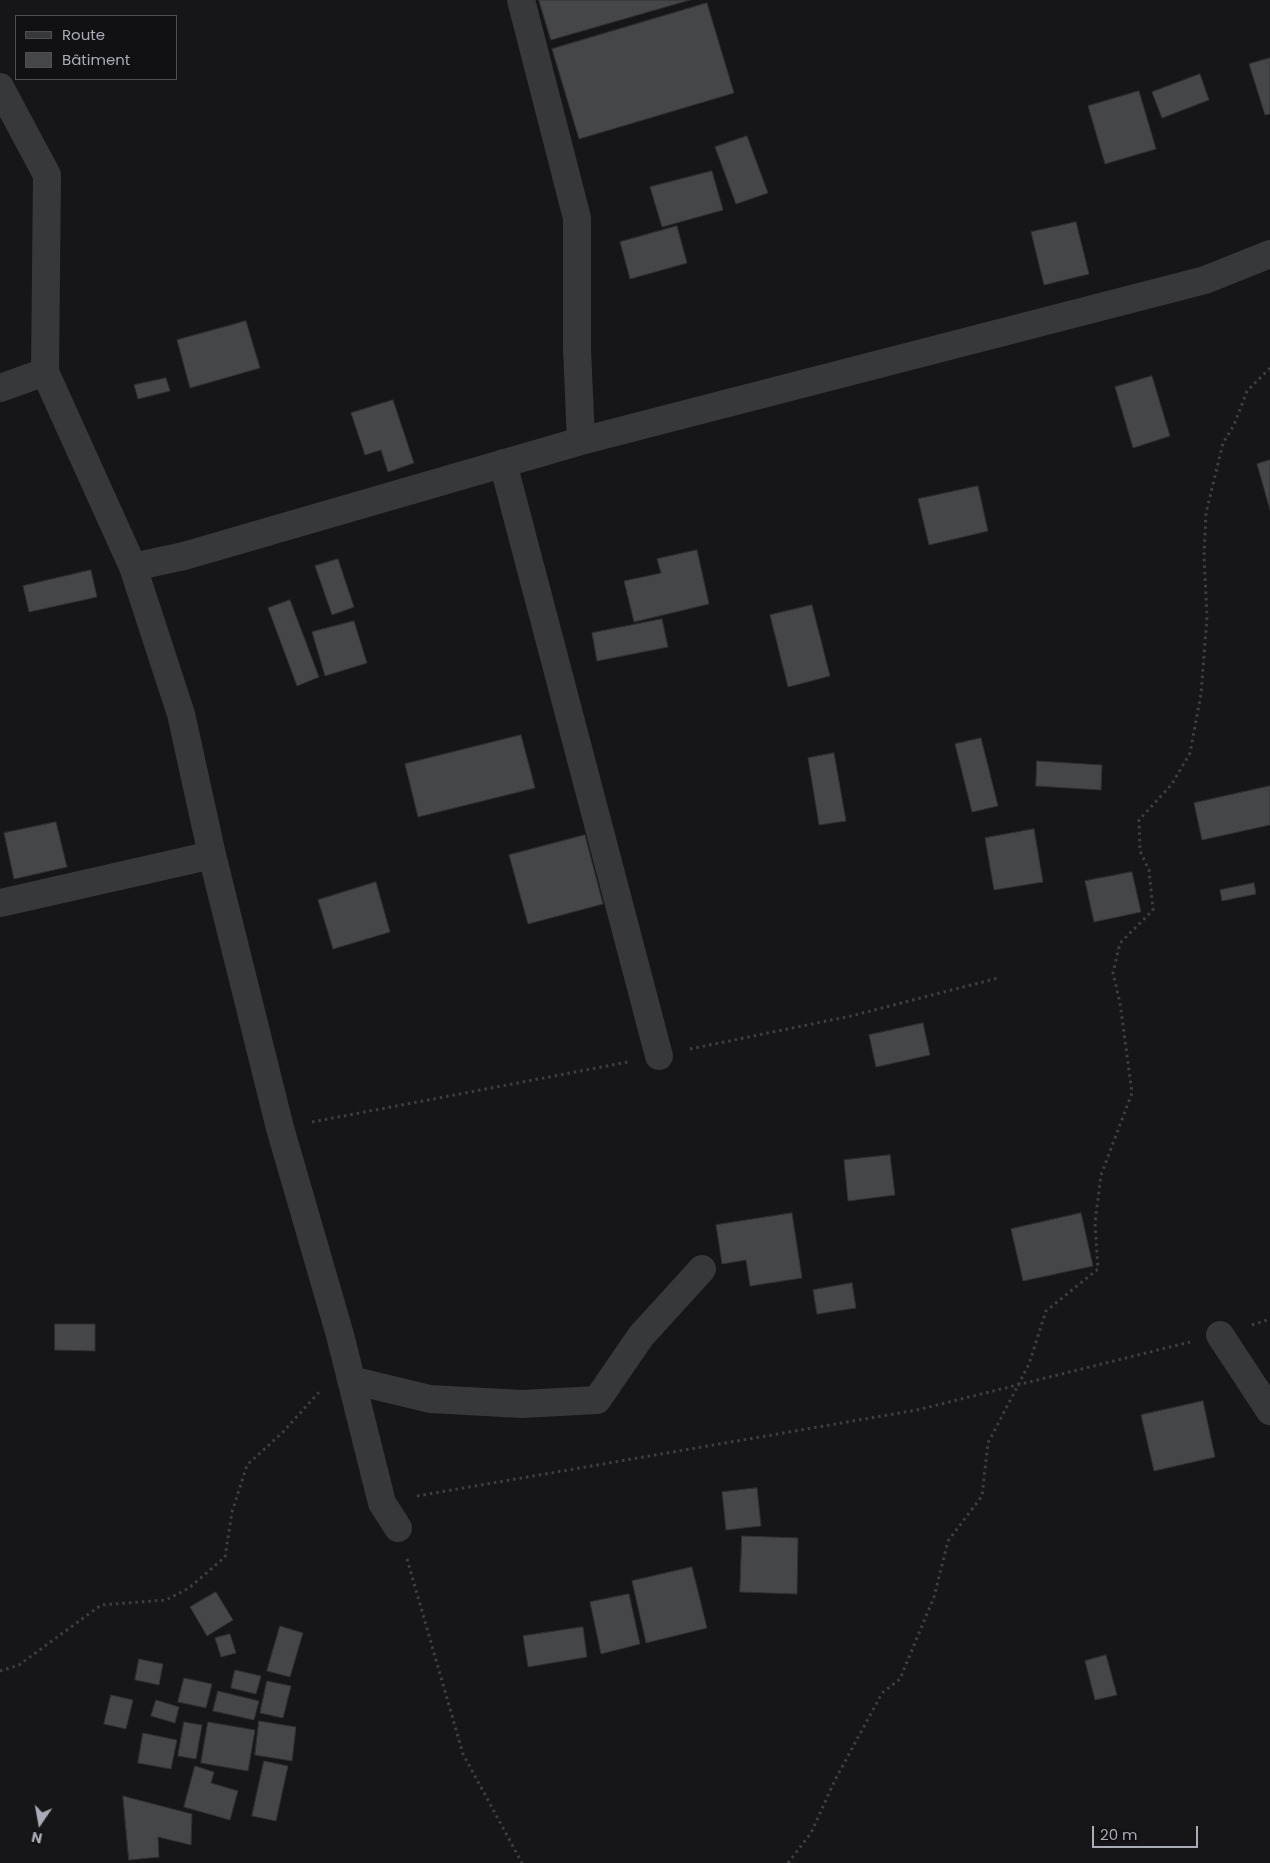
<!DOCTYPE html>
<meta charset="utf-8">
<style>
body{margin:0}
#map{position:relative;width:1270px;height:1863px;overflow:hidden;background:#161618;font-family:Poppins,sans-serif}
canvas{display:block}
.legend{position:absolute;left:15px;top:15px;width:162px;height:65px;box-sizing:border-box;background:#111113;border:1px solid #4e4f54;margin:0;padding:6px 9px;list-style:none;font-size:15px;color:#a9acb6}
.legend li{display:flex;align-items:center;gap:10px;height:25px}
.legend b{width:25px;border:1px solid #4e4f54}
.north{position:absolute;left:15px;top:1798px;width:50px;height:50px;-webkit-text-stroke:4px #111113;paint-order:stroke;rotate:192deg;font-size:14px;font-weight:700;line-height:20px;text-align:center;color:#a9acb6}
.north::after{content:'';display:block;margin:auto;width:18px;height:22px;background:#a9acb6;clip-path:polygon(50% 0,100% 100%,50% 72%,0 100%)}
.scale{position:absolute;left:1092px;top:1826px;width:106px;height:22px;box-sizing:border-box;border:2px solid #a9acb6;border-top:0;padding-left:6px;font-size:15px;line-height:18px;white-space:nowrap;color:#a9acb6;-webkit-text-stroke:4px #111113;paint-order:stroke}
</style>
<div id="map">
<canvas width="1270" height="1863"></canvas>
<ul class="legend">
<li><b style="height:6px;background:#37383c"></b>Route</li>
<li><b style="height:14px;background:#45464a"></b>Bâtiment</li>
</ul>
<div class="north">N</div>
<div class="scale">20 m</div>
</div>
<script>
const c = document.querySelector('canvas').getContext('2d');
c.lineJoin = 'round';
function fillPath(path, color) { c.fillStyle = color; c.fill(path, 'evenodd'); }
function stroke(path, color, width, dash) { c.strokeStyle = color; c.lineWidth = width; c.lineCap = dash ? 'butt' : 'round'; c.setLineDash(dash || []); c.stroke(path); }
const building = new Path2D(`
 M539 0H690L551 40Z
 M707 3 734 93 579 139 552 49Z
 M1270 58V114L1265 115 1249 64Z
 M1200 74 1209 100 1162 118 1152 92Z
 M1139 91 1156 149 1105 164 1088 106Z
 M747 136 768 193 736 204 715 147Z
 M712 171 723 210 662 227 650 187Z
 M1076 222 1089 274 1044 285 1031 232Z
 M677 226 687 263 630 279 620 242Z
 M246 321 260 368 190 388 177 340Z
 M1152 376 1170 436 1133 448 1115 387Z
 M166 378 170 391 138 399 134 385Z
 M393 400 414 463 388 472 381 450 365 455 351 413Z
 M1270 460V510L1257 464Z
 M978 486 988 531 929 545 918 499Z
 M697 550 709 604 634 622 624 581 661 573 657 559Z
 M338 559 354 607 332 615 315 566Z
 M91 570 97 597 29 612 23 586Z
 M290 600 319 677 297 686 268 608Z
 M812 605 830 676 788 687 770 615Z
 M662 619 668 647 597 661 592 633Z
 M354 621 367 663 325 676 312 632Z
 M521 735 535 788 418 817 405 764Z
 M981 738 998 806 972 812 955 744Z
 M834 753 846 821 819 825 808 758Z
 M1037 761 1102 765 1101 790 1036 786Z
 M1270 786V825L1202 840 1194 803Z
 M56 822 67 867 14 879 4 833Z
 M1034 829 1043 882 994 890 985 838Z
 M585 835 603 904 528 924 509 855Z
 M1132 872 1141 912 1094 922 1085 881Z
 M376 882 390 932 333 949 318 900Z
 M1254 883 1256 894 1222 901 1220 890Z
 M923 1023 930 1055 876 1067 869 1035Z
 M890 1155 895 1195 848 1201 844 1160Z
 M792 1213 802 1278 750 1286 746 1260 722 1264 716 1225Z
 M1081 1213 1093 1266 1023 1281 1011 1229Z
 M852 1283 856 1308 817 1314 813 1290Z
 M55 1324H95V1351L55 1350Z
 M1203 1401 1215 1457 1154 1471 1141 1415Z
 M757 1488 761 1526 726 1530 722 1492Z
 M742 1536 798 1538 797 1594 740 1592Z
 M692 1567 707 1628 646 1643 632 1581Z
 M216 1592 233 1620 207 1636 190 1607Z
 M629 1594 640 1644 601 1654 590 1602Z
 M280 1626 303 1633 290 1677 267 1671Z
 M583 1627 587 1657 528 1667 523 1636Z
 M230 1634 236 1653 221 1657 215 1638Z
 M1106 1655 1117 1695 1095 1700 1085 1661Z
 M139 1659 163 1664 159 1685 135 1680Z
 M235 1670 261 1676 256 1694 231 1688Z
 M184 1678 212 1684 206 1708 178 1702Z
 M267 1681 291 1686 283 1718 260 1713Z
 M218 1691 259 1701 254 1720 213 1711Z
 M111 1695 133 1700 126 1729 104 1724Z
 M156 1700 179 1707 175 1723 151 1716Z
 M259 1721 296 1727 292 1761 255 1755Z
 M184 1722 202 1725 196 1759 178 1756Z
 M208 1722 255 1730 248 1771 201 1763Z
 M143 1733 177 1740 171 1769 138 1763Z
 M264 1761 288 1766 276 1821 252 1816Z
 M195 1766 214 1772 211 1783 238 1791 230 1820 184 1807Z
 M123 1796 192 1814 191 1845 158 1837 159 1857 129 1860Z`);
const path = new Path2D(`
 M690 1049 851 1016 998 978
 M312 1122 628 1062
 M1252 1325 1270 1319
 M417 1496 917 1410 1190 1342
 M407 1559 463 1754 522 1863
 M0 1671 19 1665 101 1605 166 1600 189 1588 225 1557 232 1512 247 1465 283 1432 321 1390
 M788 1863 811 1833 835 1780 882 1693 900 1679 934 1597 948 1541 982 1496 988 1443 1029 1364 1046 1311 1098 1269 1095 1223 1101 1175 1132 1093 1120 1003 1113 973 1120 943 1153 910 1149 870 1140 851 1139 820 1172 784 1190 753 1201 694 1207 617 1204 556 1206 513 1223 443 1234 425 1247 391 1270 368`);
const minor = new Path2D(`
 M521 0 577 218V349L581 441
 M0 87 47 175 45 372 133 567 181 714 212 855 280 1128 340 1335 382 1503 398 1528
 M0 388 45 372
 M503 463 659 1056
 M133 567 184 556 581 441 1205 280 1270 254
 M0 903 212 855
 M1220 1335 1270 1411
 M351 1380 430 1399 522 1404 597 1400 641 1336 702 1269`);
fillPath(building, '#45464a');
stroke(building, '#303033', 1);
stroke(path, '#3d3f43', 3, [2.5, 4]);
stroke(minor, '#37383c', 28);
</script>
